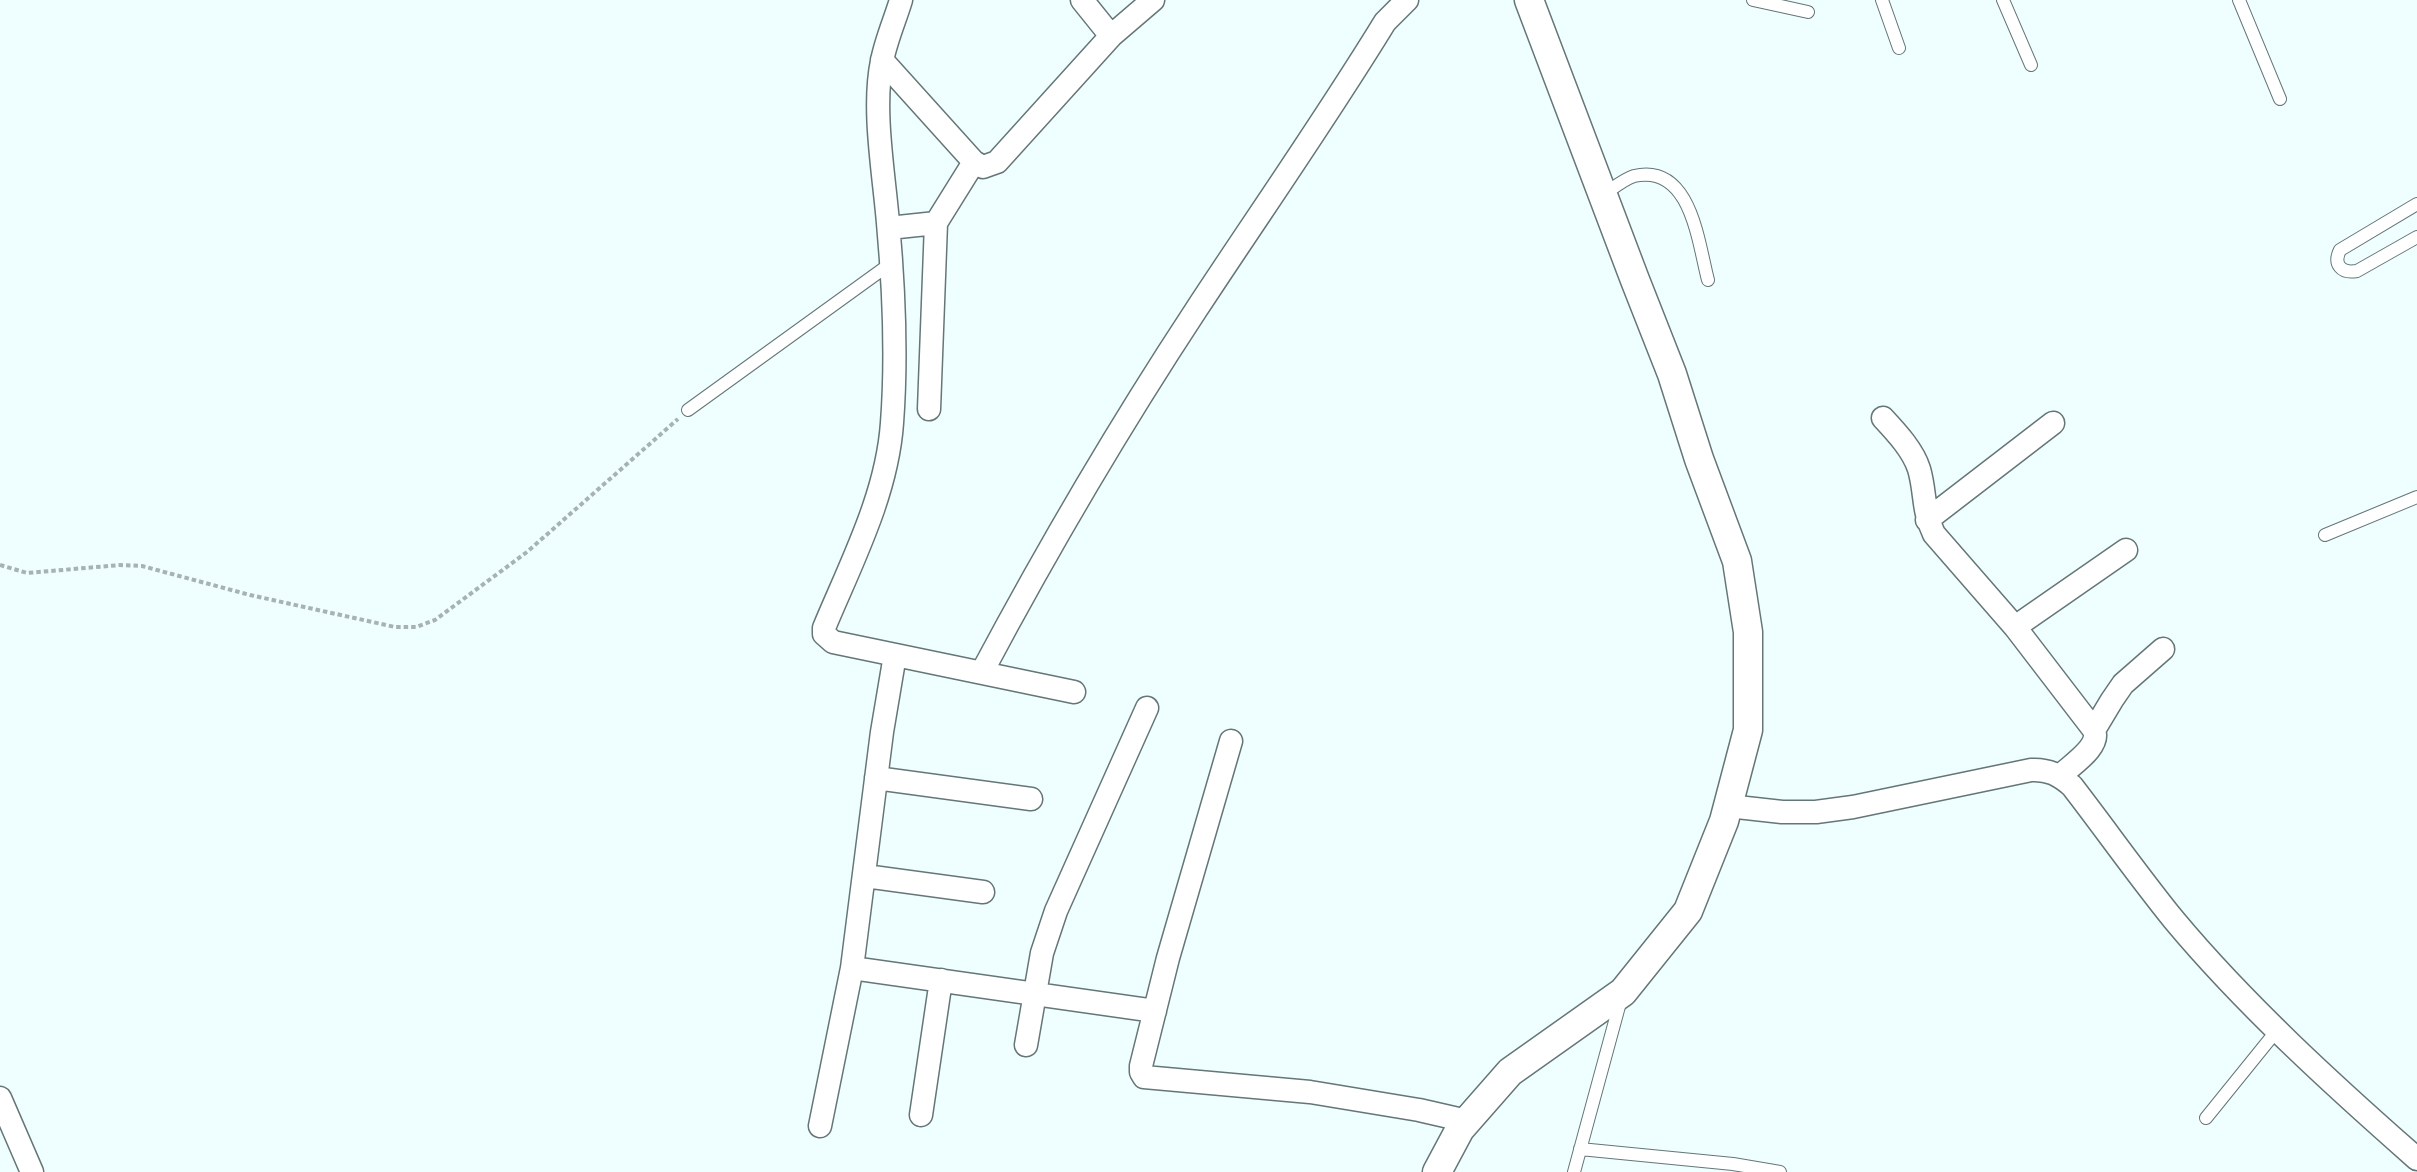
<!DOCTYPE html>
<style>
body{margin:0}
canvas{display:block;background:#effeff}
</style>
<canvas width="2417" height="1172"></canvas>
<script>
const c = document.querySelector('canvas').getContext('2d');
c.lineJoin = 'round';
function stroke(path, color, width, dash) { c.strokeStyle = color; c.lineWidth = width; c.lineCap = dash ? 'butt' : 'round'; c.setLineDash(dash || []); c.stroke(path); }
const path = new Path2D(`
 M0 565 27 573 120 565 142 566 250 595 395 627H416L435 620 527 552 678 419`);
const service = new Path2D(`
 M1753 0 1808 12
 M1882 0 1899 48
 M2003 0 2031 65
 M2239 0 2280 99
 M1603 195C1612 189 1624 179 1634 176 1691 163 1698 242 1708 280
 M2417 204 2340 250C2333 264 2341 274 2357 271L2417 237
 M688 410 890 264
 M2325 535 2417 497
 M2206 1118 2278 1029
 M1580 1149 1733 1164 1780 1172
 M1574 1172 1621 999`);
const minor = new Path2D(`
 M901 0C895 20 886 40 882 61 872 109 884 174 888 223 894 289 897 357 892 423 887 495 851 563 824 628V634L833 642 1074 692
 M1082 0 1111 36
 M882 60 974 162 983 167 997 162 1111 36 1153 0
 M889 228 936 223
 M929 409 936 223 974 162
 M1883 418C1896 432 1913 450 1919 469 1926 493 1922 509 1934 534L2015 627 2094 730C2101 747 2071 765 2060 776
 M1927 520 2053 423
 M2015 627 2126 550
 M982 672C1048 548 1119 427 1196 310 1259 214 1325 120 1385 22L1407 0
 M2094 730 2112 700 2123 684 2163 649
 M1231 741 1168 958 1141 1066V1072L1144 1077 1310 1092 1419 1110 1467 1121
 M876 778 1031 799
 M1728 806 1782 812H1816L1853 807 2031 770C2049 769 2059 775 2072 786 2106 830 2139 877 2174 920 2244 1004 2334 1086 2417 1159
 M865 876 983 892
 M852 968 1155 1011
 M1026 1045 1042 953 1056 911 1147 708
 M0 1098 32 1172
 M921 1115 941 980
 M820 1126 852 968 882 732 895 655`);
const tertiary = new Path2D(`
 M1437 1172 1460 1129 1510 1072 1623 992 1688 911 1724 821 1748 730V632L1737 561 1699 459 1672 374 1635 280 1529 0`);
stroke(service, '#657677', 14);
stroke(minor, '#657677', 25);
stroke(tertiary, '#657677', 31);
stroke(path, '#a6b2b3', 4, [4.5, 3]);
stroke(service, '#fff', 12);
stroke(minor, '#fff', 22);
stroke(tertiary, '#fff', 28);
</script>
